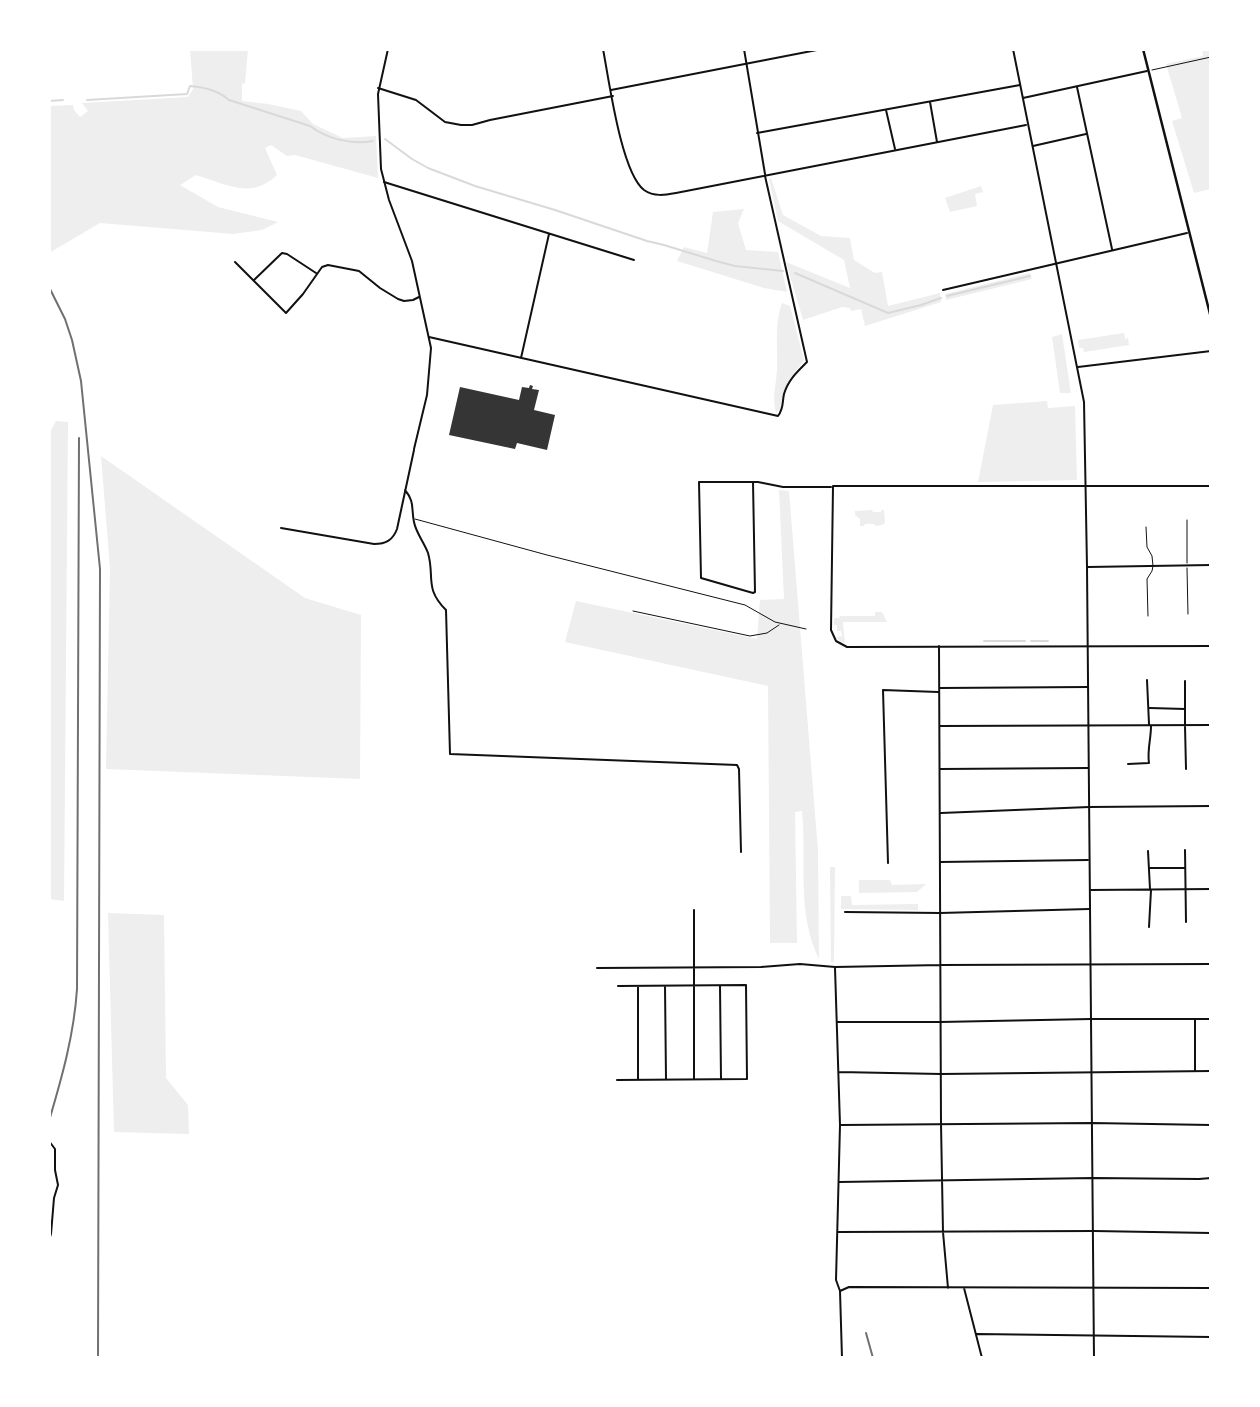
<!DOCTYPE html>
<style>
body{margin:0}
#map{position:relative;width:1260px;height:1407px;overflow:hidden;background:#fff;font-family:"Fira Sans",sans-serif}
canvas{display:block}
.frame{position:absolute;inset:0;border:51px solid #fff;pointer-events:none}
</style>
<div id="map">
<canvas width="1260" height="1407"></canvas>
<div class="frame"></div>
</div>
<script>
const c = document.querySelector('canvas').getContext('2d');
c.lineJoin = 'round';
function fillPath(path, color) { c.fillStyle = color; c.fill(path, 'evenodd'); }
function stroke(path, color, width, dash) { c.strokeStyle = color; c.lineWidth = width; c.lineCap = dash ? 'butt' : 'round'; c.setLineDash(dash || []); c.stroke(path); }
const green = new Path2D(`
 M190 49H248L245 83 242 84V101L268 104 301 111 313 124 343 138 376 136 378 178 295 155 287 156 271 145 265 148 277 175C251 200 226 184 196 175L180 185 218 207 278 222 262 230 233 234 100 223 49 253V106L73 105 74 110 80 117 88 111 82 103 188 97 193 89Z
 M1202 49H1211V189L1194 193 1172 121 1182 118 1166 64 1203 56Z
 M771 178 783 215 821 236 850 238 854 260 875 273 882 272 888 306 940 293 941 302 865 326 861 309 851 311 850 308 842 307 803 320 786 262 850 288 844 260 778 221 769 179Z
 M981 186 983 192 975 194 977 206 950 212 945 198Z
 M744 209 738 223 746 250 778 252 787 292 764 288 677 261 684 247 707 253 713 212Z
 M1030 273 1032 279 946 300 945 294Z
 M782 303 790 306 804 360 788 381 780 409 776 413C772 394 776 388 777 369 778 348 774 324 782 303Z
 M1124 333 1125 339 1128 338 1129 345 1084 352 1083 348H1079L1078 340Z
 M1062 334 1070 387 1071 393H1060L1052 337Z
 M1047 401 1048 408 1075 406 1077 480 978 482 993 405Z
 M56 421 68 422 64 901 49 899V434Z
 M101 456 305 598 361 615 360 779 106 769 110 568Z
 M779 490 789 491 818 851 819 959C796 912 807 861 802 811L795 812 797 943H770L768 686 565 642 576 601 757 639 760 600 784 599Z
 M872 510 873 512H881V510H884L885 523 882 525 875 526V524H865L864 526H860V519L855 515V511Z
 M875 612H882L887 622H843L845 643 841 642 836 637 842 636 841 631H837V625H834V618H839L840 616H875Z
 M830 867H835L834 962H831Z
 M859 880H890L892 885 926 884 917 892 859 893Z
 M841 896H851L852 905 918 904V910L841 909Z
 M108 913 164 915 166 1078 188 1105 189 1134 114 1132Z`);
const stream = new Path2D(`
 M87 100 187 94 190 86C203 87 219 91 229 100L310 126C327 139 352 145 373 141
 M49 101 63 100
 M385 139 412 159 428 168 475 186 555 210 647 241 664 245 716 261 735 266 783 271
 M795 273 888 313 921 305 941 298
 M947 296 1030 276
 M984 641H1025
 M1031 641H1048`);
const building = new Path2D(`
 M530 385 533 386 532 389 539 390 534 410 555 415 547 450 517 443 515 449 449 435 460 387 519 400 522 387 529 388Z`);
const service = new Path2D(`
 M415 519 547 555 745 605 775 622 806 629
 M1187 520V563
 M1146 527 1147 547 1152 556 1153 566 1152 571 1147 579 1148 616
 M1187 568 1188 614
 M633 611 750 636 767 633 779 625`);
const pedestrian = new Path2D(`
 M1152 70 1211 57`);
const minor = new Path2D(`
 M1077 87 1112 249
 M378 88 416 100 445 122 461 125H472L490 120 613 96
 M611 90 822 49
 M930 102 937 142
 M886 110 895 149
 M757 133 1020 85
 M1033 146 1086 134
 M384 182 634 260
 M235 262 286 313 303 294 322 267 328 265 359 271 380 288 398 299 404 301 413 300 419 297
 M254 280 282 253 287 254 316 273
 M943 290 1187 233
 M429 337 778 416C784 408 782 403 784 394 788 380 797 372 807 362L765 176
 M521 358 549 234
 M1078 367 1211 351
 M753 482 755 592 753 593 701 578 699 482H758L783 487H831
 M1211 486H833L831 630 836 641 847 647 1211 646
 M405 490C415 502 411 508 414 522 416 533 424 542 428 553 435 577 424 588 446 610L450 754 737 765 739 769 741 852
 M281 528 374 544C386 544 393 540 397 529L414 450
 M1088 567 1211 565
 M939 646 941 1124 943 1232 948 1288
 M1147 680 1149 724
 M1185 681V726L1186 769
 M940 688 1088 687
 M1150 708 1185 709
 M940 726 1211 725
 M1128 764 1149 763C1147 751 1151 739 1151 726
 M940 769 1088 768
 M941 813 1089 807 1211 806
 M1185 850 1186 922
 M1148 851 1150 889
 M940 862 1088 860
 M888 863 883 690 938 692
 M1150 868H1185
 M1091 890 1211 889
 M845 912 940 913 1089 909
 M1149 927 1151 890
 M597 968 761 967 800 964 835 967 941 965 1211 964
 M835 968 840 1125 836 1280 840 1291 842 1358
 M665 986 666 1079
 M720 986 721 1079
 M638 987V1079
 M1195 1019V1070
 M837 1022H940L1091 1019H1211
 M839 1072 941 1074 1211 1071
 M694 1078V910
 M617 1080 747 1079 746 985 618 986
 M841 1125 1092 1123 1211 1125
 M49 1141 55 1149V1170L58 1185 54 1198 51 1234 49 1240
 M839 1182 1093 1178 1199 1179 1211 1178
 M838 1232 1094 1231 1211 1233
 M964 1288 982 1358
 M840 1291 849 1287 1211 1288
 M977 1334 1211 1337`);
const tertiary = new Path2D(`
 M388 49 378 94 381 169 389 200 412 261 431 348 427 395 414 449
 M603 49C609 80 621 172 644 190 654 197 665 195 676 193L1026 125
 M744 49 765 174
 M1013 49 1084 402 1087 567 1094 1358
 M1023 98 1147 71`);
const secondary = new Path2D(`
 M1143 49 1211 318`);
const rail = new Path2D(`
 M49 287 65 319 72 340 81 381 100 569 98 1358
 M49 1121C62 1077 74 1035 77 989L79 438
 M866 1333 873 1358`);
fillPath(green, '#eee');
stroke(stream, '#d9d9d9', 2);
fillPath(building, '#353535');
stroke(service, '#111', 1);
stroke(pedestrian, '#111', 1);
stroke(minor, '#111', 2);
stroke(tertiary, '#111', 2);
stroke(secondary, '#111', 2.5);
stroke(rail, '#707070', 2);
</script>
